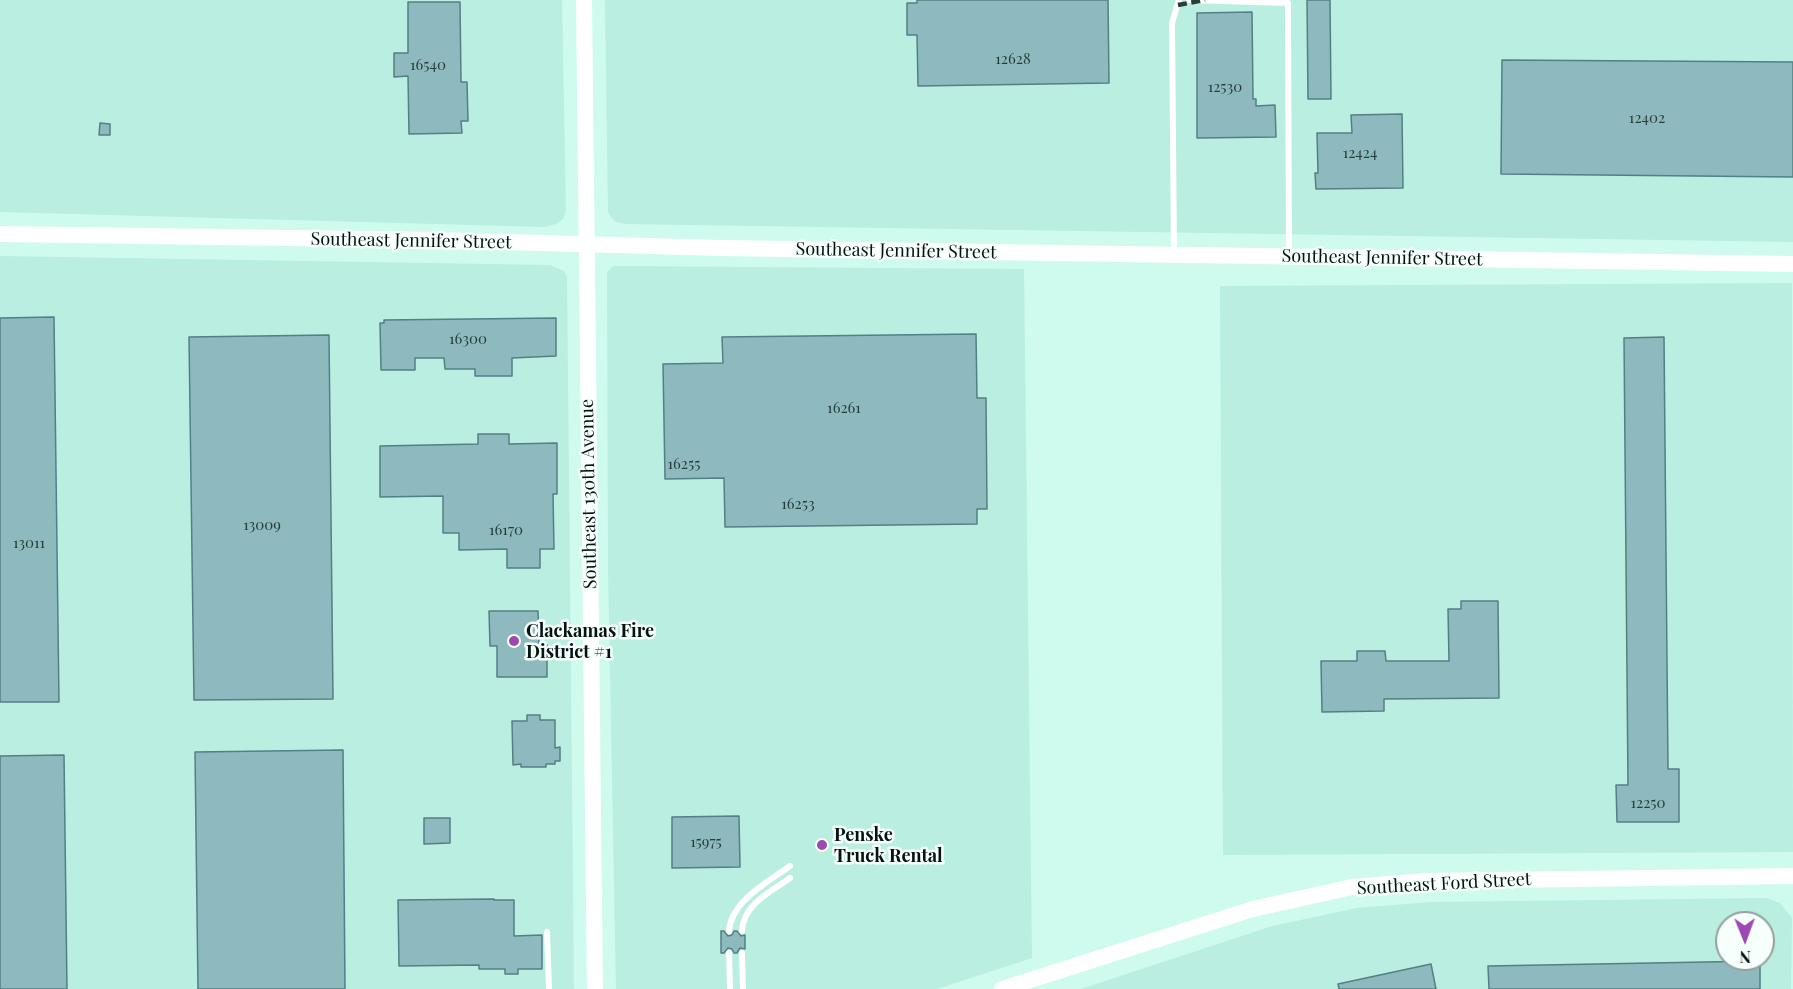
<!DOCTYPE html>
<style>
body{margin:0}
#map{position:relative;width:1793px;height:989px;overflow:hidden;background:#cffbee;font-family:"Playfair Display",serif}
canvas{display:block}
.north{position:absolute;left:1715px;top:911px;width:60px;height:60px;box-sizing:border-box;background:#f6fffc;border:2px solid #95a19d;border-radius:50%;rotate:179deg;font-size:16px;font-weight:700;line-height:24px;text-align:center;color:#04130f}
.north::after{content:'';display:block;margin:auto;width:21px;height:27px;background:#9d48b5;clip-path:polygon(50% 0,100% 100%,50% 72%,0 100%)}
</style>
<div id="map">
<canvas width="1793" height="989"></canvas>
<div class="north">N</div>
</div>
<script>
const c = document.querySelector('canvas').getContext('2d');
c.lineJoin = 'round';
function fillPath(path, color) { c.fillStyle = color; c.fill(path, 'evenodd'); }
function stroke(path, color, width, dash) { c.strokeStyle = color; c.lineWidth = width; c.lineCap = dash ? 'butt' : 'round'; c.setLineDash(dash || []); c.stroke(path); }
function drawText(font, color, halo, rows, align = 'center') {
  c.font = font + ' "Playfair Display",serif'; c.lineWidth = 5; c.setLineDash([]); c.textBaseline = 'middle'; c.strokeStyle = halo; c.fillStyle = color; for (const [text, x, y, turn = 0] of rows) {
    c.save(); c.translate(x, y); c.rotate((+turn || 0) * Math.PI / 180); c.textAlign = isNaN(turn) ? turn : align; if (halo) c.strokeText(text, 0, 0); c.fillText(text, 0, 0); c.restore();
  }
}
const built = new Path2D(`
 M0 0H562L566 211 563 219 556 224 544 227 0 212Z
 M605 0H1793V242L625 224 616 222 611 217 608 211Z
 M0 256 550 265 564 271 567 277 574 989H0Z
 M613 266 1024 269 1032 958 937 989H616L608 568 607 272Z
 M1792 283 1793 852 1223 855 1220 286Z
 M1767 898 1780 903 1792 918 1791 989H1081L1272 926 1357 908 1431 902ZM1727 923H1763V959H1727Z`);
const building = new Path2D(`
 M917 0H1108L1109 83 918 86 917 35H907V3H917Z
 M1307 0H1330L1331 99H1308Z
 M408 2H460L461 82H467L468 121H461L462 133 409 134 408 76 394 77V53H408Z
 M1252 12 1253 99H1256V106L1275 105 1276 137 1197 138V13Z
 M1502 60 1793 62V177L1501 174Z
 M1402 114 1403 188 1316 189 1315 173H1318L1317 133H1352L1351 115Z
 M100 123 110 124V135H99Z
 M54 317 59 702H0V318Z
 M556 318V356L512 358V376H475V369H445L444 358H415V370H381L380 323H384V320Z
 M976 334 977 398H986L987 509H977V524L725 527 724 478 665 479 663 364 723 363 722 337Z
 M329 335 333 699 194 700 189 337Z
 M1664 337 1668 769H1679V822H1617L1616 785H1628L1624 338Z
 M478 434H509V444L557 443V494H553L554 549H540V568H507V549L459 550V533H443V496L380 497V446L478 444Z
 M1461 601H1498L1499 698 1384 699V711L1322 712 1321 661H1357V651H1385L1386 661H1449L1448 609H1461Z
 M489 611H538L539 646 547 645V677H497V646H490Z
 M527 715H540V720H555V748L560 747V761H555V764H546V767H521V764L513 765 512 721H527Z
 M343 750 345 989H198L195 752Z
 M64 755 67 989H0V756Z
 M739 816 740 867 672 868V817Z
 M424 818H450V843L424 844Z
 M494 899V900H514V936L542 935V969H518V974H505V969H479V965L399 966 398 900Z
 M721 931H724L728 936 732 935 734 931H737L741 936 745 935V949L740 948 737 953H734L732 949 728 948 724 953H721Z
 M1760 961V989H1489L1488 966Z
 M1431 964 1436 989H1339L1338 984Z`);
const lane = new Path2D(`
 M1189 0 1288 3 1289 255
 M1174 254 1172 23 1179 0
 M729 931C731 901 768 882 790 866
 M742 931C743 904 771 892 790 878
 M547 932 549 989
 M729 953 730 989
 M742 953 743 989`);
const secondary = new Path2D(`
 M584 0 595 989
 M0 234 434 240 721 248 1793 264
 M1002 989 1253 909 1352 887 1426 881 1793 876`);
const rail = new Path2D(`
 M1178 5 1205 0`);
const markers = [
 [514,641,6,"#9d48b5"],
 [822,845,6,"#9d48b5"]
];
const numberNames = [
 ["12628",1013,59],
 ["16540",428,65],
 ["12530",1225,87],
 ["12402",1647,118],
 ["12424",1360,153],
 ["16300",468,339],
 ["16261",844,408],
 ["16255",684,464],
 ["16253",798,504],
 ["13009",262,525],
 ["16170",506,530],
 ["13011",29,543],
 ["12250",1648,803],
 ["15975",706,842]
];
const streetNames = [
 ["Southeast Jennifer Street",411,241,1],
 ["Southeast Jennifer Street",896,251,1],
 ["Southeast Jennifer Street",1382,258,1],
 ["Southeast 130th Avenue",589,494,-91],
 ["Southeast Ford Street",1444,884,-3]
];
const poiNames = [
 ["Clackamas Fire",526,631],
 ["District #1",526,652],
 ["Penske",834,835],
 ["Truck Rental",834,856]
];
fillPath(built, '#b9eee0');
fillPath(building, '#8ebabf');
stroke(building, '#547f83', 1.5);
stroke(lane, '#fff', 6);
stroke(secondary, '#fff', 16);
stroke(rail, '#2a3e39', 4.5, [9, 4.5]);
for (const [x, y, r, color] of markers) { const dot = new Path2D(); dot.arc(x, y, r, 0, 2 * Math.PI); c.fillStyle = color; c.fill(dot); stroke(dot, '#f6fffc', 2); }
drawText('15px', '#263d3b', null, numberNames);
drawText('18px', '#04130f', '#f6fffc', streetNames);
drawText('bold 18px', '#04130f', '#f6fffc', poiNames, 'left');
</script>
